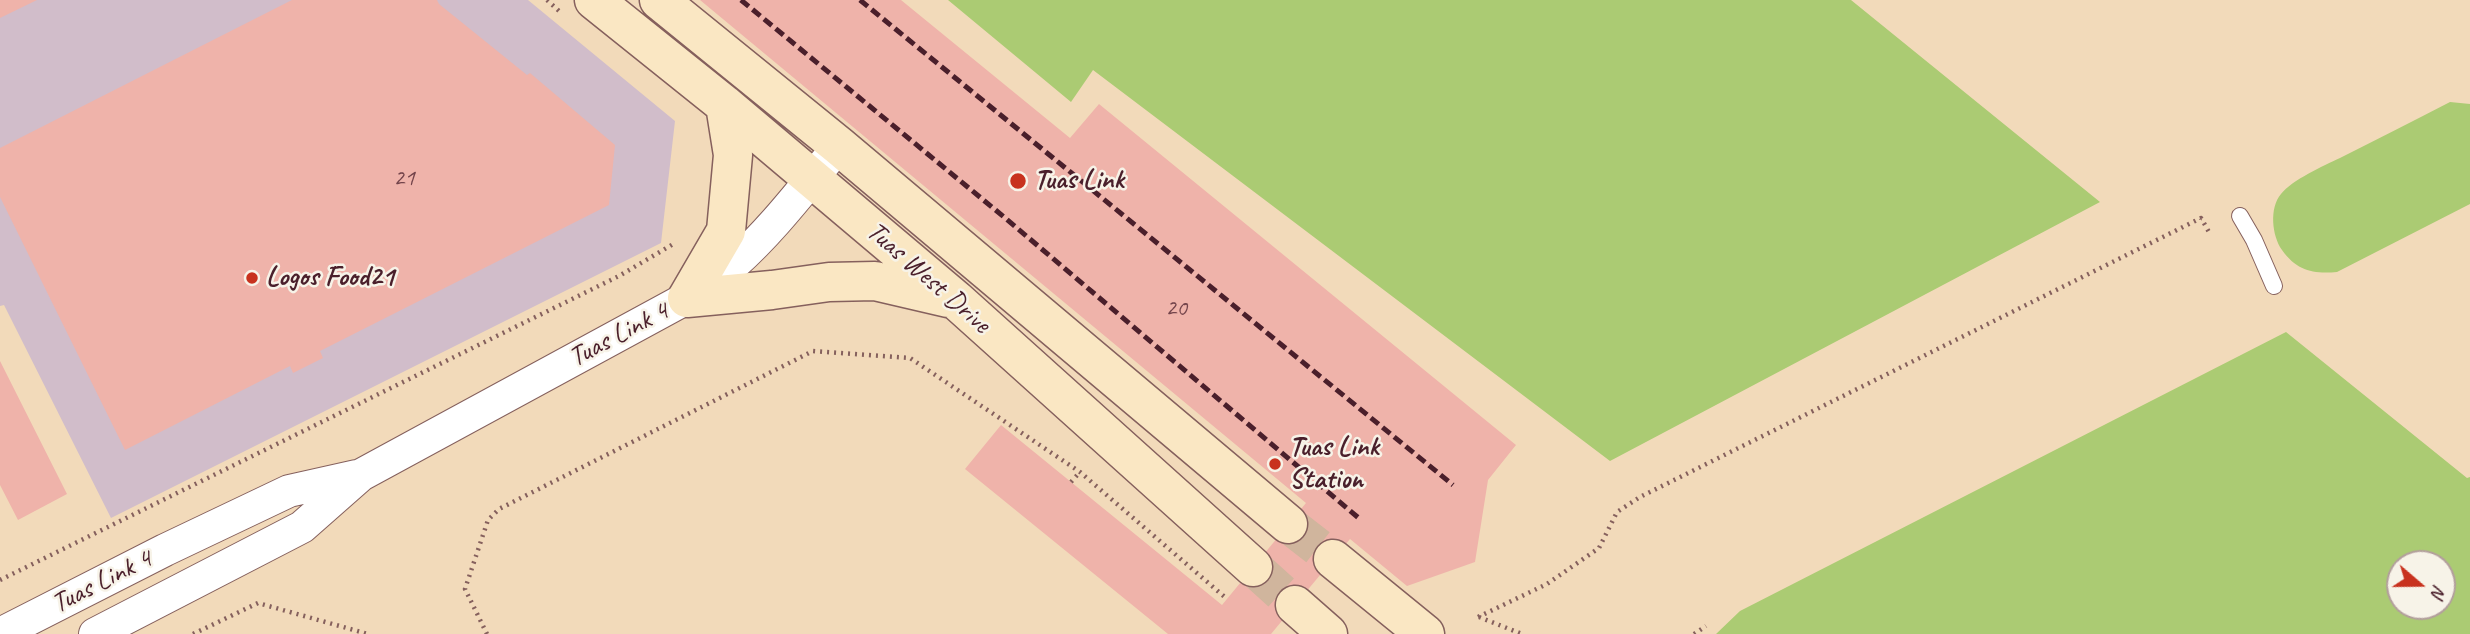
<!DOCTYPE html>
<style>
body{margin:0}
#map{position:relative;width:2470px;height:634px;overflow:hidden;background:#f2daba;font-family:Caveat,sans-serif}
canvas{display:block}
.north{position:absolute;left:2386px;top:550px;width:70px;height:70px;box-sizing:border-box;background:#f7f3e8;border:2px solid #b29e9c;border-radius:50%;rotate:110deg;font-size:19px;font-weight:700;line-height:28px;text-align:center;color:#4a1f2b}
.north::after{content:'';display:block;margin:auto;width:24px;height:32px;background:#c8321e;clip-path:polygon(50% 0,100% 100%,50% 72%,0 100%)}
</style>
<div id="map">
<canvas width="2470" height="634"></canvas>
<div class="north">N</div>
</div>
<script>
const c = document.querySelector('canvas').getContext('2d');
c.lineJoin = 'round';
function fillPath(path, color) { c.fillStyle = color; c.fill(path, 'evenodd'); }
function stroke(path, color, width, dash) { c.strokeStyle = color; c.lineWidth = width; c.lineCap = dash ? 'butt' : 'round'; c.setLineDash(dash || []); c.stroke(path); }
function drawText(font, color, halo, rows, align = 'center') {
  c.font = font + ' Caveat,sans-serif'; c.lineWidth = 5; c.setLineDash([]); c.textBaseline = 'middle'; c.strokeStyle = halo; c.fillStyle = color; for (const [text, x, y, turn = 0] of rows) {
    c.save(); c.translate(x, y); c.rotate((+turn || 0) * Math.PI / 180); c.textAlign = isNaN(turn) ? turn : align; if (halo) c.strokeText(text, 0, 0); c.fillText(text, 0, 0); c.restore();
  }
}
const industrial = new Path2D(`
 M0 0H528L675 121 661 243 111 518 4 305 0 306Z`);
const green = new Path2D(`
 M948 0H1851L2100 202 1610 461 1093 70 1071 102Z
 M2450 102 2470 104V204L2337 272C2313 274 2297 271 2282 250 2272 236 2269 208 2281 194 2292 180 2323 166 2340 158 2377 139 2414 121 2450 102Z
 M2286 332 2467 478 2470 477V634H1716L1740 611ZM2400 564H2442V606H2400Z`);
const building = new Path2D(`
 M0 0H37L0 18Z
 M292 0H437L439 4 527 75 530 73 615 145 609 205 320 351 323 358 293 373 290 366 125 450 0 197V148Z
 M700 0H901L1070 138 1099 104 1516 445 1488 480 1475 562 1407 586 1350 539 1271 634H1168L965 469 1001 425 1222 605 1306 503Z
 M0 361 67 494 18 520 0 485Z`);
const secondaryTunnel = new Path2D(`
 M1288 524 1333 559
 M1253 567 1295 605`);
const path = new Path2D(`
 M547 0 559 11
 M1071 482 1080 472
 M0 580 619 276 675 243
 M1478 617 1547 584 1599 548 1617 512 1640 497 2201 218 2209 232
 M1479 617 1522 634
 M193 634 258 603 368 634
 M487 634 465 589 488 520 499 509 813 351 910 358 1080 472 1227 599
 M1694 634 1706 626`);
const lane = new Path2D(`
 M2240 216 2254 240 2274 286`);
const street = new Path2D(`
 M0 634 165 550 289 491 356 476
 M95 634 302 527 361 475 687 298C703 287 720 276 735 263 774 228 805 186 839 146`);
const secondary = new Path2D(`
 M594 0 725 105 956 300 1253 567
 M659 0 839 146 1288 524
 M687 298 772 290 829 282 875 281 948 298
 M687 298 726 231 733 155 725 105
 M1333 559 1425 634
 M1295 605 1328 634`);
const rail = new Path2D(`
 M741 0 1004 217 1361 520
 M860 0 1453 485`);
const markers = [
 [1018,181,9,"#c8321e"],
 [252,278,7,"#c8321e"],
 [1275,464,7,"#c8321e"]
];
const numberNames = [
 ["21",404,179],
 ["20",1176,309]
];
const poiNames = [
 ["Tuas Link",1034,181],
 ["Logos Food21",266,278],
 ["Tuas Link",1289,448],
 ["Station",1289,480]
];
const streetNames = [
 ["Tuas West Drive",928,278,41],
 ["Tuas Link 4",619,335,-28],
 ["Tuas Link 4",102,582,-27]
];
fillPath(industrial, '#d1bdca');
fillPath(green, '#abcb73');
fillPath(building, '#efb3aa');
stroke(secondaryTunnel, '#d0b59d', 38, [38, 19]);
stroke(lane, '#85605d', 18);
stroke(street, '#85605d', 34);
stroke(secondary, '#85605d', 41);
stroke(path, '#85605d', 4.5, [2, 5]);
stroke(lane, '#fff', 16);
stroke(street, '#fff', 32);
stroke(secondary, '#fae7c3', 38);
stroke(rail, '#4a1f2b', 5, [10, 5]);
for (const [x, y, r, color] of markers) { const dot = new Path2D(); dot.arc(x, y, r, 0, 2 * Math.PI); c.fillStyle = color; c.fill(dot); stroke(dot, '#f7f3e8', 2.5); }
drawText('24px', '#73444b', null, numberNames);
drawText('bold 28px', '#4a1f2b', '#f7f3e8', poiNames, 'left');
drawText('28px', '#4a1f2b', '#f7f3e8', streetNames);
</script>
